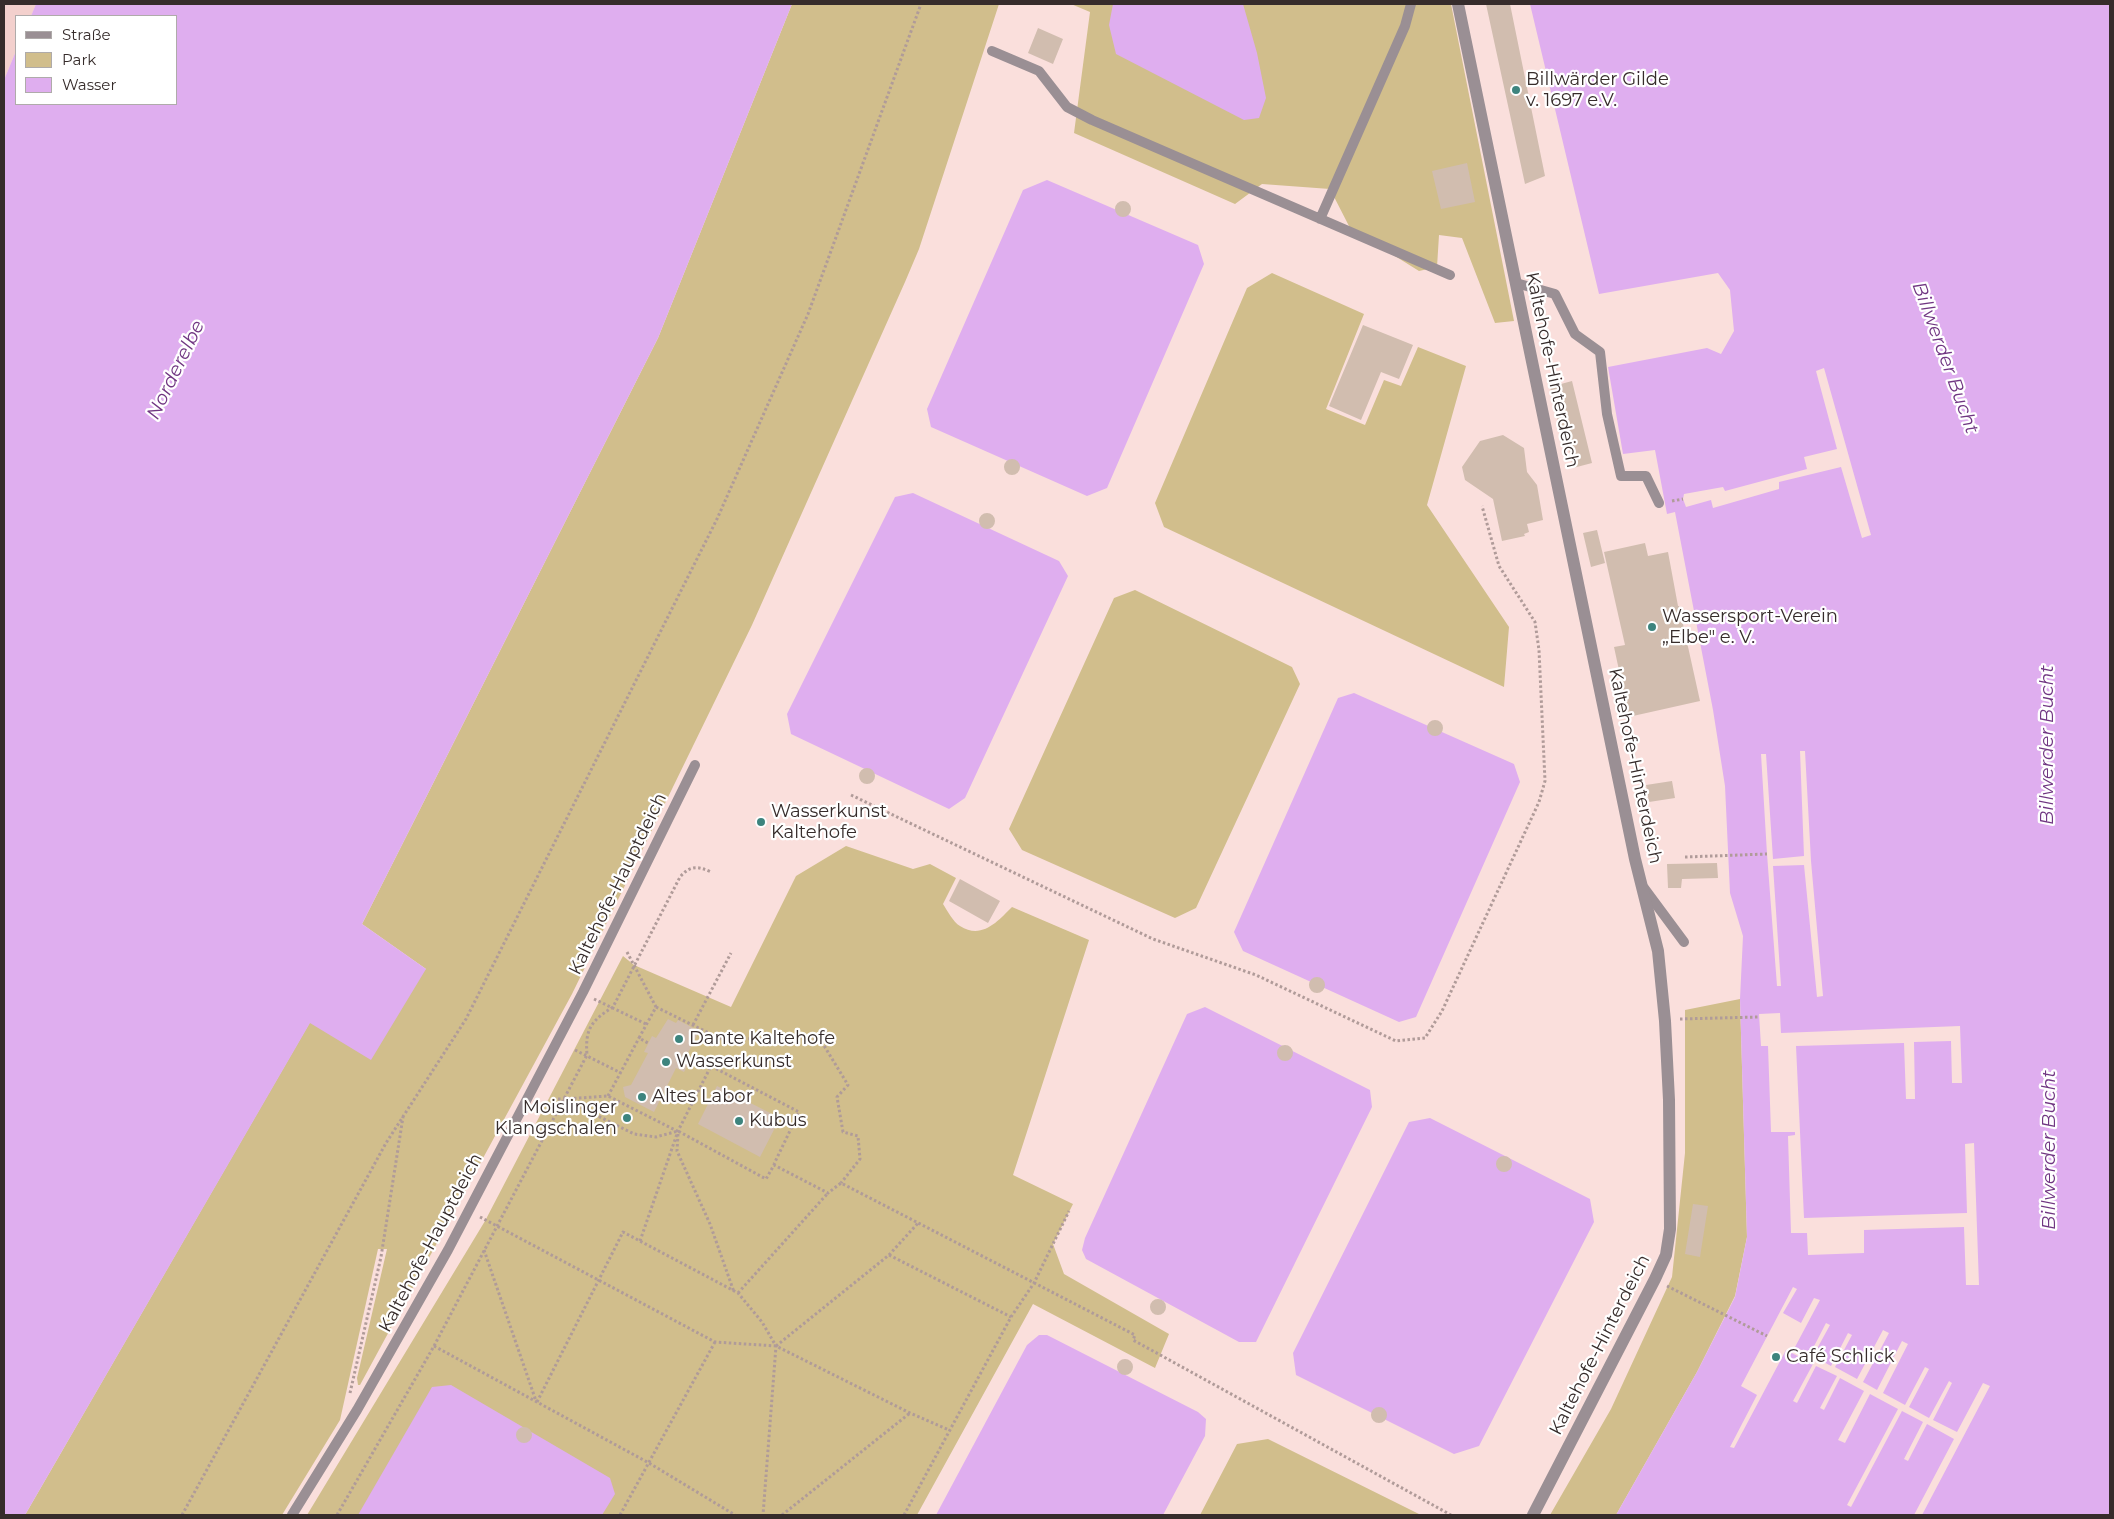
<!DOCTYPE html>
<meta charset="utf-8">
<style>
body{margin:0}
#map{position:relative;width:2114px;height:1519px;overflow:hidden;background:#fadfdc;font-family:Montserrat,sans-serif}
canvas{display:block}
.frame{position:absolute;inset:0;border:5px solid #362c2b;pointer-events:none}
.legend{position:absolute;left:15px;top:15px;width:162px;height:90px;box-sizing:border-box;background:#fff;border:1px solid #afabaa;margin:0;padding:6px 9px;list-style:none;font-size:15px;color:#362c2b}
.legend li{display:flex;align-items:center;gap:10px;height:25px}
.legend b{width:25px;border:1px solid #afabaa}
</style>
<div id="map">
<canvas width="2114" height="1519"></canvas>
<div class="frame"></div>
<ul class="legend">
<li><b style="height:6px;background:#9a8f94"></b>Straße</li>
<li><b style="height:14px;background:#d1be8c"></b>Park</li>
<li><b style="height:14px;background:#dfaeef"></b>Wasser</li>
</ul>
</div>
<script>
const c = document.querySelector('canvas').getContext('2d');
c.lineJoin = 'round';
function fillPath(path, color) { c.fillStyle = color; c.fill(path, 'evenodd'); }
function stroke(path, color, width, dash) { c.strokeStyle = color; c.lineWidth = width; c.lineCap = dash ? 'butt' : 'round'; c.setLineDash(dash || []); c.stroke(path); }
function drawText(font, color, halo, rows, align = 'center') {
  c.font = font + ' Montserrat,sans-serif'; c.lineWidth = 4.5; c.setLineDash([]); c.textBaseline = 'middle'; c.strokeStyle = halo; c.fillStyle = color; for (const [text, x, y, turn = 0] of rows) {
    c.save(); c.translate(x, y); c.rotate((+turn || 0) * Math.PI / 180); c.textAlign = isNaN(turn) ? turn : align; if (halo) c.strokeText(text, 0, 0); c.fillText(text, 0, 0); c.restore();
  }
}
const built = new Path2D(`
 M4 4H36L31 16H16V51L4 80Z`);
const green = new Path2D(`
 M792 4H999L919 249 905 282 752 625 572 994 360 1385H358L357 1378 387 1249H378L340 1420 282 1515H25L310 1022 426 969 362 924 658 338Z
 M1071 4H1451L1514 321 1495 323 1462 238 1439 235 1437 267 1419 271 1350 228 1330 189 1262 184 1235 204 1074 133 1090 12Z
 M1272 273 1364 314 1326 409 1365 425 1384 380 1401 386 1418 347 1466 366 1427 505 1509 627 1504 687 1164 527 1155 503 1247 288Z
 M1135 590 1292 667 1300 684 1196 908 1175 918 1022 850 1009 829 1114 598Z
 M846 846 913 869 930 864 956 878 943 904C947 910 953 922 960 926 982 940 998 921 1012 907L1089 940 1013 1175 1073 1204 1053 1244 1064 1274 1169 1334 1155 1368 1033 1304 917 1515H307L485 1221 623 956 634 965 731 1007 796 876Z
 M1740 999 1747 1237 1735 1296 1697 1372 1616 1515H1550L1611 1409 1672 1277 1685 1153V1010Z
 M1268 1439 1421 1515H1200L1237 1444Z`);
const water = new Path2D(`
 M36 4H792L658 338 362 924 426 969 371 1060 310 1023 25 1515H4V80L16 51V104H176V16H31Z
 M1113 4H1243L1257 53 1266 98 1259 118 1244 120 1116 54 1109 25Z
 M1530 4H2110V1515H1616L1697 1372 1735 1297 1747 1237 1740 999 1743 936 1730 893 1725 786 1713 710 1675 512 1667 514 1655 450 1623 454 1608 367 1707 348 1721 354 1734 331 1730 290 1718 273 1599 294Z
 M1047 180 1198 245 1204 264 1107 488 1087 496 931 427 927 409 1023 190Z
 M913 493 1059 561 1068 576 965 798 949 809 791 734 787 714 895 497Z
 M1354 693 1514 764 1520 782 1416 1017 1399 1022 1243 951 1234 932 1338 698Z
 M1205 1007 1370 1090 1372 1107 1256 1342H1239L1086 1259 1082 1250 1085 1238 1187 1014Z
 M1430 1118 1590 1199 1594 1222 1479 1446 1454 1454 1296 1375 1293 1353 1409 1122Z
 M1039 1335H1047L1198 1412 1206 1419 1205 1436 1163 1515H936L1027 1345Z
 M451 1385 610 1478 615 1494 602 1515H358L432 1387Z`);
const pier = new Path2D(`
 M1824 368 1871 535 1862 538 1841 467 1779 482V489L1713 508 1711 500 1686 507 1683 499 1684 494 1723 487 1725 491 1807 469 1804 457 1837 449 1816 371Z
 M1800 751H1805L1811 861 1823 996 1817 997 1804 865 1773 866 1781 986H1777L1767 854 1761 754H1766L1773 859 1804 856Z
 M1780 1013 1781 1033 1960 1026 1962 1083H1952L1951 1041 1914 1042 1915 1099H1906L1904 1043 1796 1046 1804 1218 1967 1213 1965 1144 1974 1143 1979 1285H1966L1964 1227 1864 1230V1253L1808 1255 1807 1233H1791L1788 1136 1795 1135V1132H1771L1768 1046H1761L1759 1014Z
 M1793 1287 1797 1289 1783 1313 1801 1323 1814 1298 1820 1300 1795 1347 1810 1354 1826 1323 1830 1325 1813 1356 1831 1366 1848 1333 1852 1335 1835 1367 1857 1379 1883 1330 1889 1333 1863 1382 1877 1390 1902 1341 1908 1344 1883 1393 1905 1405 1925 1367 1929 1369 1909 1407 1929 1418 1949 1381 1952 1383 1933 1420 1957 1432 1983 1383 1990 1386 1922 1515H1914L1954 1439 1927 1424 1908 1461 1904 1459 1923 1422 1902 1411 1851 1507 1847 1505 1898 1409 1870 1394 1845 1443 1838 1440 1864 1391 1840 1378 1824 1410 1820 1408 1837 1376 1816 1366 1797 1403 1793 1401 1813 1364 1786 1350 1734 1448 1730 1447 1757 1395 1741 1386Z`);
const building = new Path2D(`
 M1486 4H1510L1545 176 1525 184Z
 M1038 28 1063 39 1053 64 1028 53Z
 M1467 163 1475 202 1441 209 1432 171Z
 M1115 209a8 8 0 1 1 16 0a8 8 0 1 1-16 0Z
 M1363 325 1413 345 1399 379 1381 372 1361 420 1329 406Z
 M1572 381 1592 463 1573 468 1567 440 1562 441 1550 387Z
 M1503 435 1524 448 1527 472 1537 485 1543 520 1527 524 1529 532 1524 534 1525 536 1502 541 1493 499 1465 480 1462 467 1480 441Z
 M1004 467a8 8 0 1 1 16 0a8 8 0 1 1-16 0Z
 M979 521a8 8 0 1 1 16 0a8 8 0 1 1-16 0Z
 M1597 530 1605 563 1591 567 1583 533Z
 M1645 543 1648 556 1668 552 1678 606H1679L1700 701 1624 718 1620 699 1625 698 1614 647 1625 645 1604 552Z
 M1427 728a8 8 0 1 1 16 0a8 8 0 1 1-16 0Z
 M859 776a8 8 0 1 1 16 0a8 8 0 1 1-16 0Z
 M1672 781 1675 798 1649 802 1646 785Z
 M1717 863 1718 878 1682 879 1681 888H1668L1667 864Z
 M960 879 1000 901 988 923 949 901Z
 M1309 985a8 8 0 1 1 16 0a8 8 0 1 1-16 0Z
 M668 1019 676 1023 678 1020 699 1031 687 1055 692 1057 684 1072 676 1068 654 1112 625 1097 623 1087 631 1085 648 1053 644 1052 652 1036 656 1038Z
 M1277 1053a8 8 0 1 1 16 0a8 8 0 1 1-16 0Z
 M717 1086 780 1118 760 1157 698 1124Z
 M1496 1164a8 8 0 1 1 16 0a8 8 0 1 1-16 0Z
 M1693 1204 1708 1206 1700 1257 1685 1254Z
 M1150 1307a8 8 0 1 1 16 0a8 8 0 1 1-16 0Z
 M1117 1367a8 8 0 1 1 16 0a8 8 0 1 1-16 0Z
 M1371 1415a8 8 0 1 1 16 0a8 8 0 1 1-16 0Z
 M516 1435a8 8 0 1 1 16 0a8 8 0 1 1-16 0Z`);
const path = new Path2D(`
 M1672 501 1683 499
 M851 795 1153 939 1256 975 1396 1041 1425 1038 1442 1011 1539 802 1545 781 1539 650 1535 622 1499 566 1482 506
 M1685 857 1767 854
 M627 952 656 1007 639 1038 648 1043
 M594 999 646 1024
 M656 1007 723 1040 785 1037 820 1039 848 1085 837 1097 843 1132 858 1136 860 1159 841 1183
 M1680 1019 1759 1017
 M693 1025 731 953
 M575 1050 621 1073
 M608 1096 639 1038
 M553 1099H564L634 1134 656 1137 678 1131 766 1179 774 1165 828 1193 841 1183 1135 1335 1133 1340 1451 1515
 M564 1099 608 1096 677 1131
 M678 1134 677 1151 710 1224 734 1292
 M480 1217 715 1342 776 1346 910 1413 949 1430
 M640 1241 678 1131 711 1066 799 1112 774 1164
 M484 1250 536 1401
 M889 1255 1011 1317
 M1667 1286 1767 1336
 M738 1293 828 1193
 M434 1346 649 1463 735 1515
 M776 1346 889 1255 919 1222
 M350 1393 381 1257 403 1117
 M537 1402 623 1232 738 1293 762 1322 776 1346 763 1515
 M182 1515 386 1143 466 1019 717 519 808 314 921 4
 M337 1515 434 1346 587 1055C585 1029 591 1021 613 1007L680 877C690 865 698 866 711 872
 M620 1515 715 1342
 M782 1515 910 1413
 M904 1515 1011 1317 1034 1283 1069 1211`);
const lane = new Path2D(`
 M992 51 1039 71 1067 107 1092 120 1450 275
 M1320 219 1405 26 1411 4
 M1516 283 1555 294 1575 334 1600 352 1607 414 1621 476H1646L1659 503
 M1644 888 1684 942
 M292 1515 357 1410 448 1250 583 992 695 765`);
const street = new Path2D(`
 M1458 4 1635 859 1658 951 1665 1021 1669 1100 1670 1229 1666 1255 1655 1279 1533 1515`);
const markers = [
 [1516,90,5,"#3d847e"],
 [1652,627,5,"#3d847e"],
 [761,822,5,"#3d847e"],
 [679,1039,5,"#3d847e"],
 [666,1062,5,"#3d847e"],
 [642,1097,5,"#3d847e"],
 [627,1118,5,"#3d847e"],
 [739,1121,5,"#3d847e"],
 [1776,1357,5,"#3d847e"]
];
const poiNames = [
 ["Billwärder Gilde",1526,80],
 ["v. 1697 e.V.",1526,101],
 ["Wassersport-Verein",1662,617],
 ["„Elbe\" e. V.",1662,638],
 ["Wasserkunst",771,812],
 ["Kaltehofe",771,833],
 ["Dante Kaltehofe",689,1039],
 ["Wasserkunst",676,1062],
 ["Altes Labor",652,1097],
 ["Moislinger",617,1108,"right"],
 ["Klangschalen",617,1129,"right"],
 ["Kubus",749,1121],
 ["Café Schlick",1786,1357]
];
const streetNames = [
 ["Kaltehofe-Hinterdeich",1552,370,78],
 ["Kaltehofe-Hinterdeich",1635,766,78],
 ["Kaltehofe-Hauptdeich",618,884,-64],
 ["Kaltehofe-Hauptdeich",431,1243,-62],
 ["Kaltehofe-Hinterdeich",1600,1345,-63]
];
const waterNames = [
 ["Billwerder Bucht",1945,358,70],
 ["Norderelbe",176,370,-64],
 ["Billwerder Bucht",2047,745,-90],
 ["Billwerder Bucht",2049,1150,-90]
];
fillPath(built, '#f3d0cd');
fillPath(green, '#d1be8c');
fillPath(water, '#dfaeef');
fillPath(pier, '#fadfdc');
fillPath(building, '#d1bdaf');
stroke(path, '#b09b99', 3, [2.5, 2.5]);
stroke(lane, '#9a8f94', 10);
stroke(street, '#9a8f94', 12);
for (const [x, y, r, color] of markers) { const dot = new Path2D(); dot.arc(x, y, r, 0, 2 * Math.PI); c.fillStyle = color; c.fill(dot); stroke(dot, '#fff', 2); }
drawText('18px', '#362c2b', '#fff', poiNames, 'left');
drawText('18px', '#362c2b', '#fff', streetNames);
drawText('italic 19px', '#703682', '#fff', waterNames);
</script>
